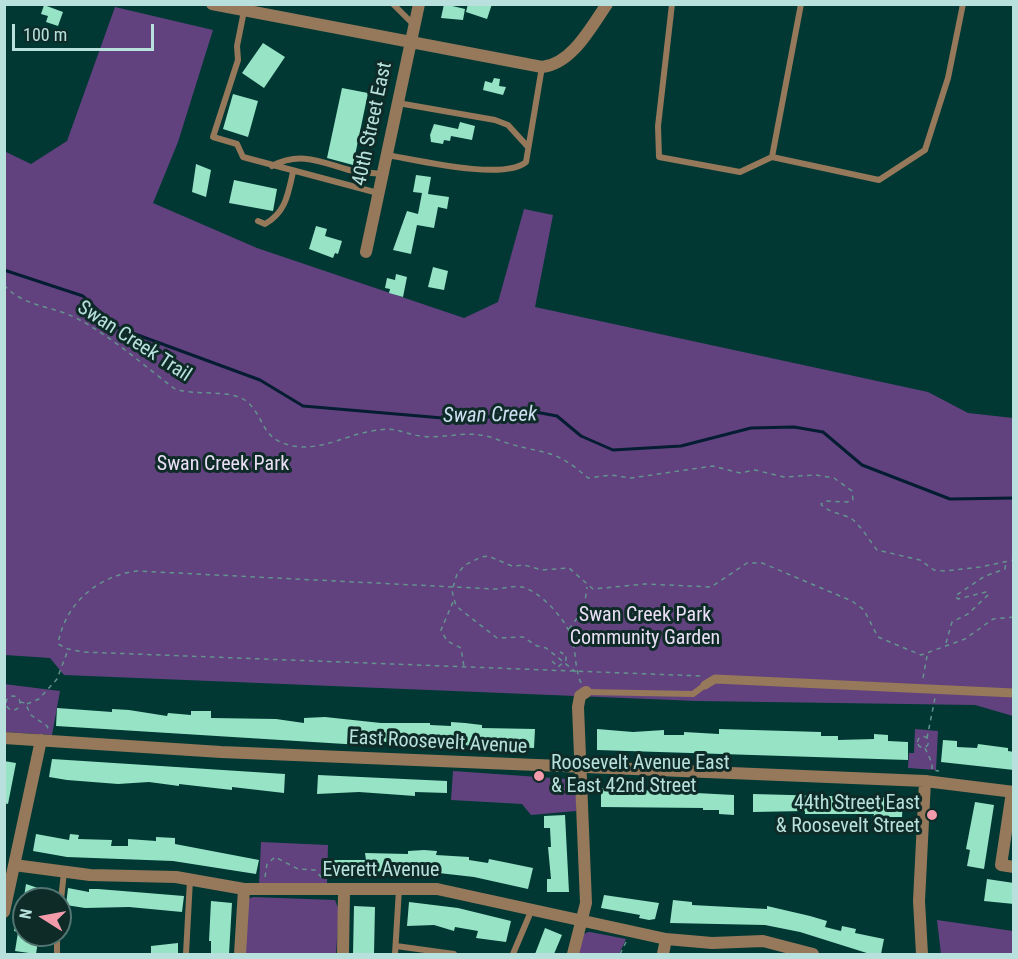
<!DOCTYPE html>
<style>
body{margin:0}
#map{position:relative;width:1018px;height:959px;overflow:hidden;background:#013834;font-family:"Roboto Condensed",sans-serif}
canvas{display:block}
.frame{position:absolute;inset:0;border:6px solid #b8e1dd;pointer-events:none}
.north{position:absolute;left:12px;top:887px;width:60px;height:60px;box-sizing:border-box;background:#0e2b28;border:2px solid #527470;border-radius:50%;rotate:281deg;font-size:16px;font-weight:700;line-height:24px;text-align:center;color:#b8e1dd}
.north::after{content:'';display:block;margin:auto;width:21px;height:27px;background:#f39aab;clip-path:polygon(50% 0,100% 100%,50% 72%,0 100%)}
.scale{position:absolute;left:12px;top:24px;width:142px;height:27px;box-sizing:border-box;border:3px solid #b8e1dd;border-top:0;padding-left:8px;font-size:18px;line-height:21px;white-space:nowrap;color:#b8e1dd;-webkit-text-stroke:4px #0e2b28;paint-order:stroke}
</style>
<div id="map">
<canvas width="1018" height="959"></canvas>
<div class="frame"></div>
<div class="north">N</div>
<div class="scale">100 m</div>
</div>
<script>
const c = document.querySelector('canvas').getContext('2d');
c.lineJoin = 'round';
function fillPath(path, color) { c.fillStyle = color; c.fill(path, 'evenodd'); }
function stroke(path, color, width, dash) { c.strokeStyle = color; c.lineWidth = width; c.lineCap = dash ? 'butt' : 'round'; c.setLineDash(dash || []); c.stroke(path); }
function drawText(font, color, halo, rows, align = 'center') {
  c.font = font + ' "Roboto Condensed",sans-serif'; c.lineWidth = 6; c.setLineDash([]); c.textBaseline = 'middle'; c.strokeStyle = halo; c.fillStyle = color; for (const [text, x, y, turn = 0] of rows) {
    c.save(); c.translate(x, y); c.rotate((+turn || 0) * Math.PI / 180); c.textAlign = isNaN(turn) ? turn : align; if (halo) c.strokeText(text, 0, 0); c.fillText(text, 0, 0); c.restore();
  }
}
const green = new Path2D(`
 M115 7 213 30 178 142 153 203 257 248 464 318 498 302 524 209 553 215 535 307 928 392 968 413 1013 418V716L975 705 697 701 64 675 50 658 5 655 4 151 31 164 67 141Z
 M4 684 60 691 52 735 5 732Z
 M915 729 938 731 936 770 908 768 909 753H914Z
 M453 771 567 779C579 785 577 799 576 811L531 815 522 804 451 800Z
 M261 842 328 845 327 885 259 884Z
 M253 897 335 900 339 910 336 954H243L248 899Z
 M937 920 1013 931V954H941Z
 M588 932H590L626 939 619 954H576L584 934Z`);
const stream = new Path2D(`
 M4 270 83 296 116 327 260 380 303 406 466 420 530 411 557 416 581 436 613 450 681 446 751 428 794 427 823 432 862 465 950 499 1014 498`);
const building = new Path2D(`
 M444 4 465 9 463 20 441 18Z
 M468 4H492L487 19 466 12Z
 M44 5 63 12 58 26 46 22 48 16 41 14Z
 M263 43 285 57 264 88 242 73Z
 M494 78 500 79 499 86 506 87 503 95 483 90 485 81 492 83Z
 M342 88 368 93 353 165 327 158Z
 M233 94 258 101 248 137 223 129Z
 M460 122 475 126 472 140 451 136 450 141 444 140 443 144 431 142 430 135 434 124 458 129Z
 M196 164 211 170 206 197 192 192Z
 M416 175 431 177 428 194 449 197 447 209 438 207 434 228 417 225 411 254 393 250 407 211 418 214 422 193 413 192Z
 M234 180 277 189 273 211 229 203Z
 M316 226 327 229 325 236 342 241 338 254 335 253 333 258 309 249Z
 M433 267 448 271 444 290 428 287Z
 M396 274 407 277 403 297 389 293 390 289 385 288 387 278 395 280Z
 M57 708 112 712V709L129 710 167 716 168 713 191 715V711H211V718L276 719 304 723V718L325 717 381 723H430V725L451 726V722L465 723 482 725V728L535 729 534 748 361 741V745L56 726Z
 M597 729 633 732 664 730V735H684V732L719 734V729L821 732V736H838V740L874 739V734L888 735V741L908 742V760L597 750Z
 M943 740 957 741V747L977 748 978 744 1008 748V751L1014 752V770L941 762Z
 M52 759 285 774 284 793 232 787V790L179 784V786L149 782 118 784 67 780 49 777Z
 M4 761 16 763 8 804 4 803Z
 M318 775 447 781V793L415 792V796L359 792 317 794Z
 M601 788 734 795V815L719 814V810H703V808L601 807Z
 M753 794 903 798 902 817H886V819L873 818 874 814H805V811L753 812Z
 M975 802 994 805 984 869 967 866 970 850 966 849Z
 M565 815 569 892H547V879H551L548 847H551L550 828H544V816Z
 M36 834 69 840 70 834 79 835 78 839 112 840 111 846H128V839L156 841V837L175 838V844L259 860 256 874 173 861 67 857 33 851Z
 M424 850 437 851 436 855 469 857V860L488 863 489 859 533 868 528 889 474 877 421 871 384 869V871L334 874 333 860H366L365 853 408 854V851Z
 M987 879 1014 883V904L984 901Z
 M26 884 47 891 45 899 24 897Z
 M68 888 89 892V889H98L184 896 182 912 129 907 85 908 66 905Z
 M604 895 659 903 655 919 649 920 639 918 640 915 601 908Z
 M673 900 692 902V905L767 909V906L810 916 827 921 825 927 841 931 842 926 856 929 855 933 884 939 881 954H870L800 932 765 925 670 923Z
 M21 901 24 902V935H39L36 954 15 951 18 932 14 931Z
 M211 901 232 903 229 954H211V941H209Z
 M409 902 458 908 511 921 506 942 476 938 478 931 455 927 454 931 434 925 407 926Z
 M354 906 375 907 374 954H353Z
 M545 928 562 935 554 954H535Z
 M178 943V954H151V946Z`);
const path = new Path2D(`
 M4 285C24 307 49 305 74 317 110 335 143 365 175 389 196 396 231 389 246 401 266 417 259 439 293 446 321 451 346 435 372 431 399 426 398 433 421 436 440 439 461 432 480 435 490 436 500 441 510 444 549 455 555 449 588 478L611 475 631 478 713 466 740 473 755 470 784 477 816 475 834 478 852 491 853 500 847 502 826 501 821 504C828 513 842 513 852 519 862 527 869 540 877 550L920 560 934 570 944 571 980 567 1014 560
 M453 602 441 630 447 641 461 648 464 667
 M569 629 584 609 587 587
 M946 643 952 622 968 614 989 594 986 592 958 599 955 596 985 576 1005 569 1006 561
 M552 661 558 667 566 660V655L560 652
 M576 672 546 648 537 646 523 637 497 638 456 606 452 591 457 574 465 565 481 557 488 556 512 566 524 565 542 570 569 568 593 589 645 584 711 587 747 563H762L852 601 864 610 878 637 921 655 965 639 993 619 1014 617
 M923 678 927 656
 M581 683C575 669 576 656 573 641 568 622 542 592 522 587 514 585 503 589 494 589L137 571C98 576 65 603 58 644L68 649 83 652 701 676
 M6 703a7 7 0 1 1 14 0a7 7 0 1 1-14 0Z
 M20 702 25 703 31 715 47 726 49 731
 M27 704 39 699 57 679 68 650
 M917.5 742a5.5 5.5 0 1 1 11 0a5.5 5.5 0 1 1-11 0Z
 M927 738 935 698
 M925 748 932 763V770L939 771
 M265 877 267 864 275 857 298 869 315 870 322 878
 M620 954 626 942`);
const service = new Path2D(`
 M393 4 414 25
 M672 4 658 126 659 157 740 172 772 157 801 4
 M244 11 237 46 238 60 213 137 237 144 243 157 378 193
 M398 103 495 120 508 125 528 147
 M387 155C417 160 504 181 526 162L542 67
 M772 157 879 180 925 150 948 78 963 4
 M272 166C300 151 321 162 349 170 360 172 371 173 382 174
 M258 221 265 224C286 212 288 194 293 172
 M586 692 693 694 705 685
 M60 909 64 872
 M396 946 454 954
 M57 954V935
 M186 954 190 880
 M395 954 399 889
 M513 954 532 909`);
const pedestrian = new Path2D(`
 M705 685 715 679 1014 693`);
const minor = new Path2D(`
 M212 4 542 67C572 64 591 27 607 4
 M366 252 419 4
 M925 781 1014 792
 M1012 792 1001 865 1014 867
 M14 865 90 875 176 877 244 889H437L666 939 712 943 763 941 813 954
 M4 912 41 740
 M240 954 244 889
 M343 954 344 891
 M573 954 586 903 578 707 580 696 586 692
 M663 954 666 939`);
const tertiary = new Path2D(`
 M4 738 221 752 925 781 919 901 922 954`);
const markers = [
 [539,776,6,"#f39aab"],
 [932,815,6,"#f39aab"]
];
const streetNames = [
 ["40th Street East",373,124,-78],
 ["Swan Creek Trail",134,342,33],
 ["East Roosevelt Avenue",438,743,3],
 ["Everett Avenue",381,871]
];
const parkNames = [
 ["Swan Creek Park",223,465],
 ["Swan Creek Park",645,616],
 ["Community Garden",645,639]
];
const poiNames = [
 ["Roosevelt Avenue East",551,764],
 ["& East 42nd Street",551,787],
 ["44th Street East",920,804,"right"],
 ["& Roosevelt Street",920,827,"right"]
];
const waterNames = [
 ["Swan Creek",490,416,-1]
];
fillPath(green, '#62427e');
stroke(stream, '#051d32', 3);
fillPath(building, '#96e3c5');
stroke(path, '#63938f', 1.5, [4.5, 4.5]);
stroke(service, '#96785a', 6);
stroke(pedestrian, '#96785a', 9);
stroke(minor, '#96785a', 12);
stroke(tertiary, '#96785a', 12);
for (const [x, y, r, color] of markers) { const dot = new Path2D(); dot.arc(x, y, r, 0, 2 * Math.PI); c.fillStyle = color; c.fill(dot); stroke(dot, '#0e2b28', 2); }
drawText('20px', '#b8e1dd', '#0e2b28', streetNames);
drawText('20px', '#eadff5', '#0e2b28', parkNames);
drawText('20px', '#b8e1dd', '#0e2b28', poiNames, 'left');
drawText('italic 21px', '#cddff1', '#0e2b28', waterNames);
</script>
